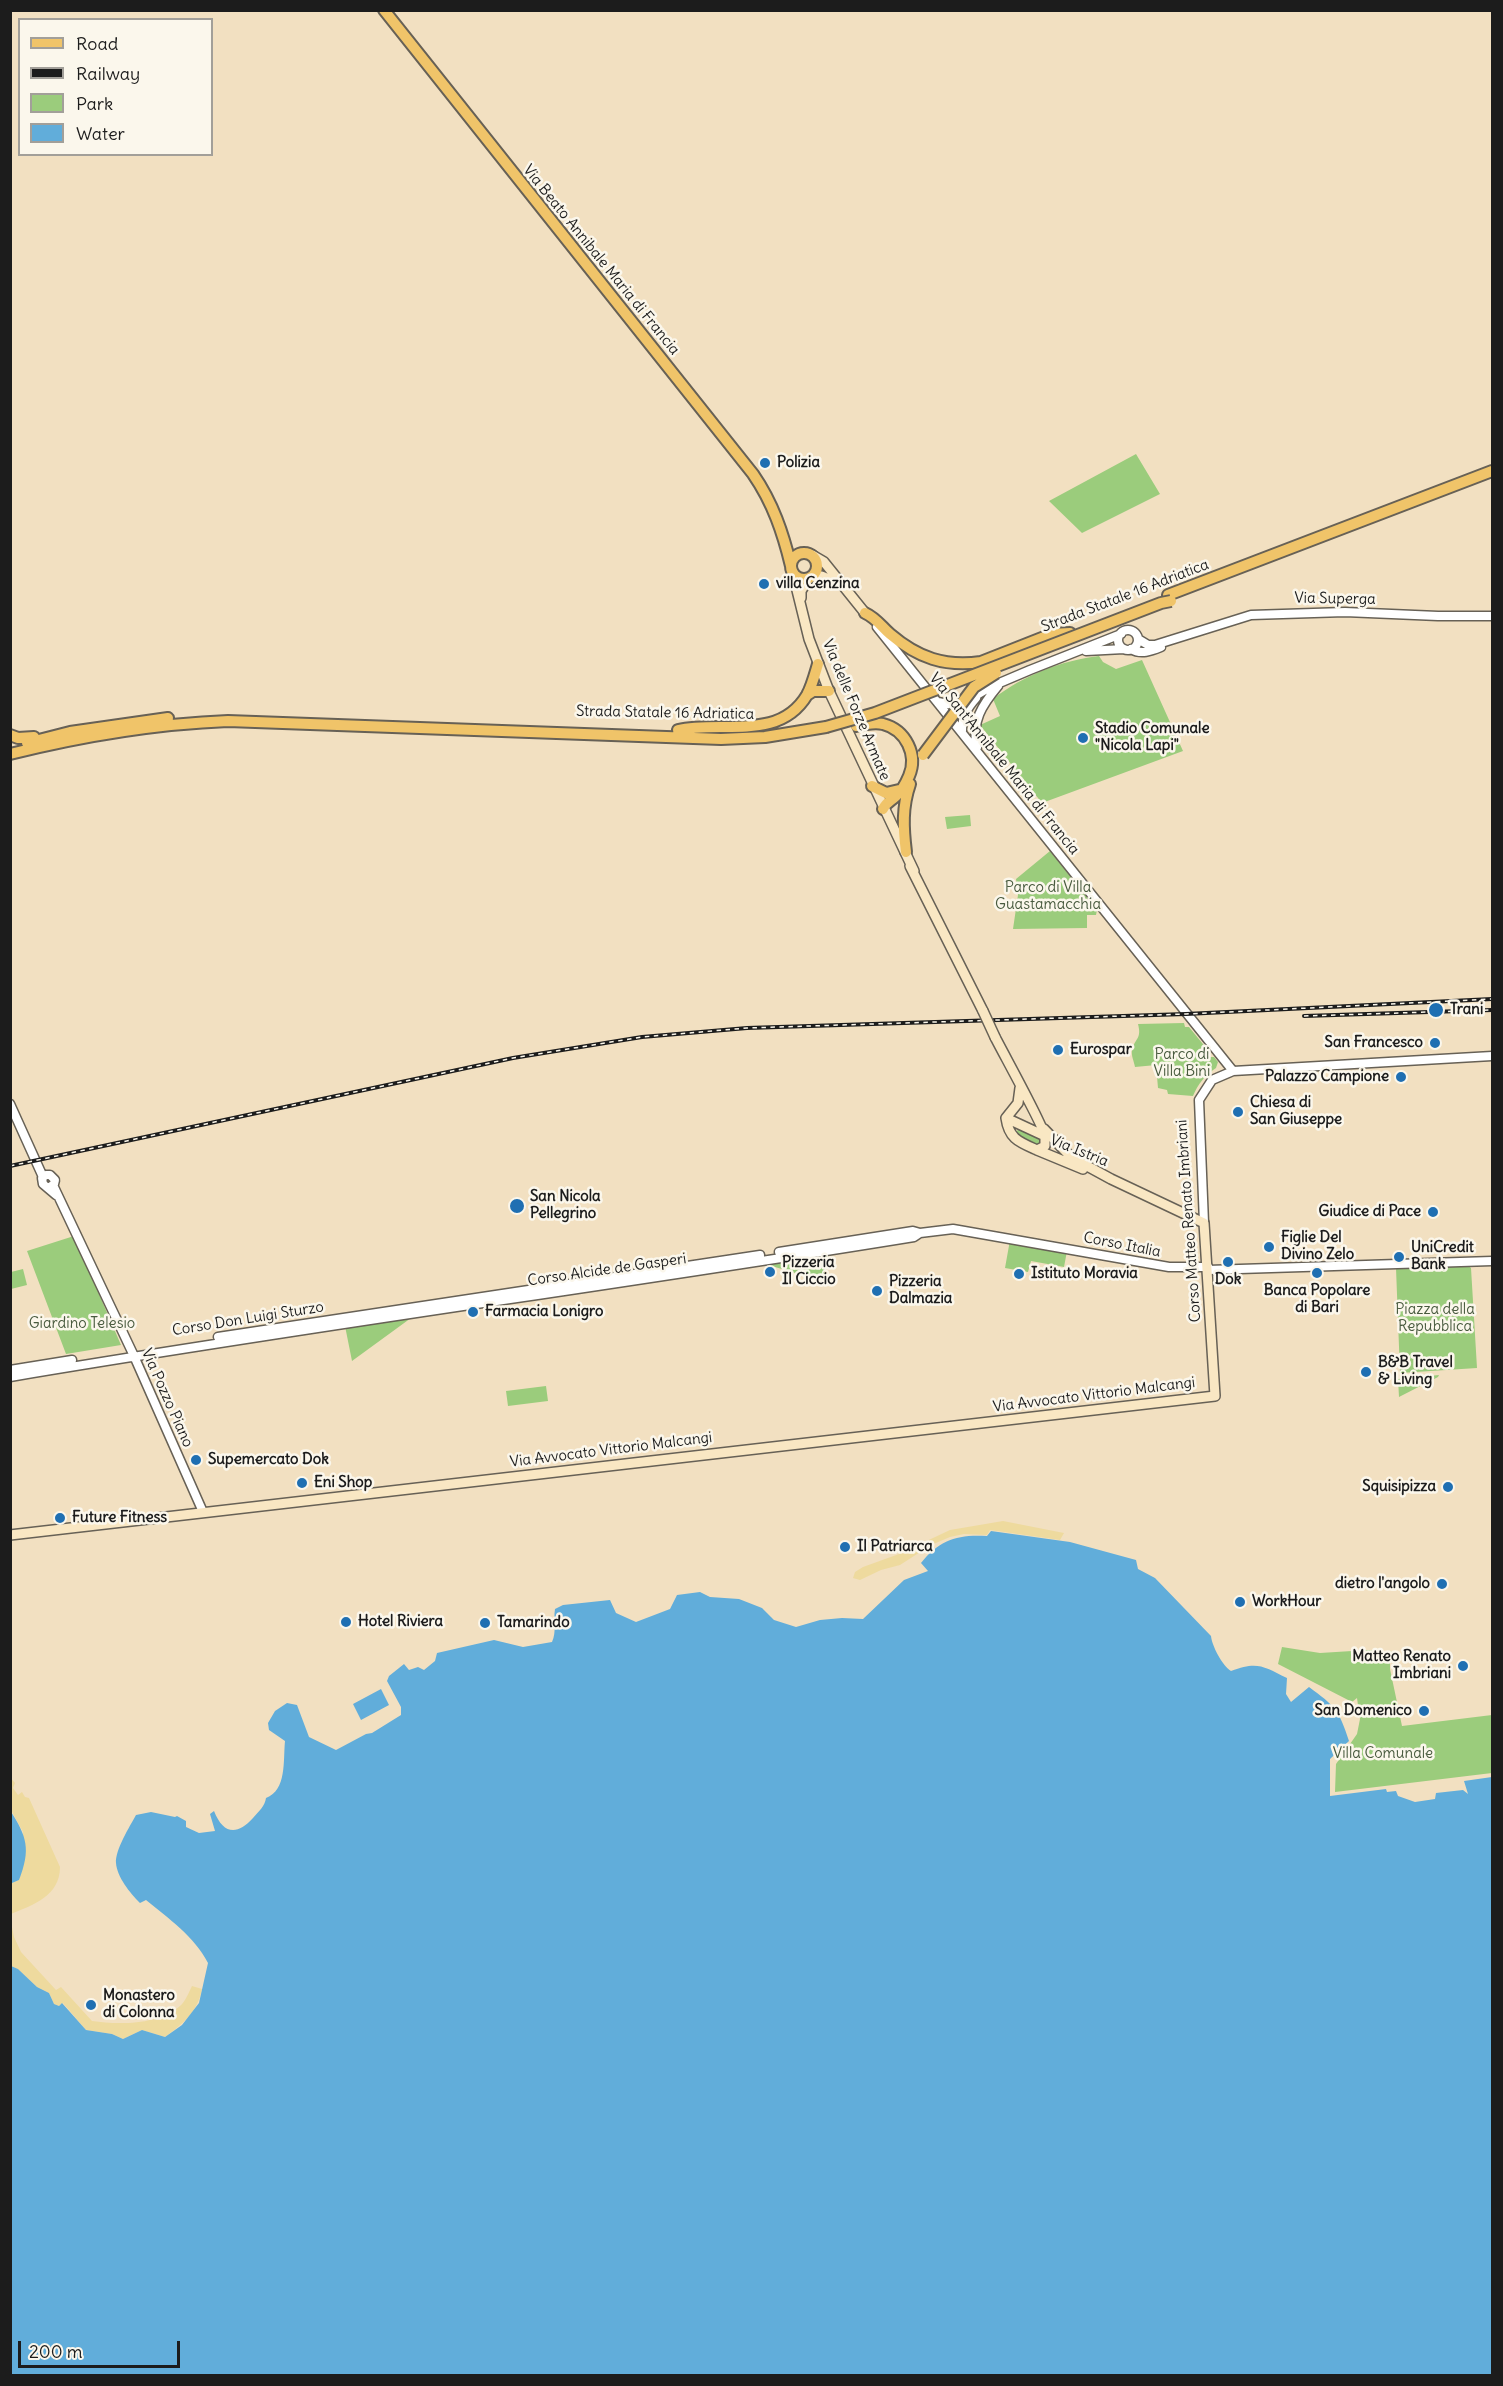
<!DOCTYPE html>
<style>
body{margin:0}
#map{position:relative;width:1503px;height:2386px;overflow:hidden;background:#f2e0c1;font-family:Delius,sans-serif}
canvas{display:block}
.frame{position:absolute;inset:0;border:12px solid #1c1c1c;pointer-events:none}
.legend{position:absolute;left:18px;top:18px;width:195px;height:138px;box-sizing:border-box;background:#fbf7ec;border:2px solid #a29f99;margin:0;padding:8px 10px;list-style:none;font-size:18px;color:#1c1c1c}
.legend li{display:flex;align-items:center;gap:12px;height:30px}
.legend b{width:30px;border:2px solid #a29f99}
.scale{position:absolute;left:18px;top:2341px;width:162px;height:27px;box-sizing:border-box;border:3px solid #1c1c1c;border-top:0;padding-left:8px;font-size:18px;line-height:21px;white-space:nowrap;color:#1c1c1c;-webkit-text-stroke:4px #fbf7ec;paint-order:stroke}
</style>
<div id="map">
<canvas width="1503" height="2386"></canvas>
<div class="frame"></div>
<ul class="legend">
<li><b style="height:8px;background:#f0c469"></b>Road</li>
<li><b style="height:8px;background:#1c1c1c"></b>Railway</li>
<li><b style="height:16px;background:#9bcc7c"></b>Park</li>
<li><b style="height:16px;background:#61adda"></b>Water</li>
</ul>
<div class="scale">200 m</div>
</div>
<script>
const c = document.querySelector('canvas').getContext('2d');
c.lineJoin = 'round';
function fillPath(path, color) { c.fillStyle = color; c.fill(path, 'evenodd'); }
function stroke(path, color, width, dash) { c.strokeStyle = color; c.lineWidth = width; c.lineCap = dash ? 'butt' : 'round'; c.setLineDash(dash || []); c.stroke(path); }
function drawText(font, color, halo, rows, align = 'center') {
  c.font = font + ' Delius,sans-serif'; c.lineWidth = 5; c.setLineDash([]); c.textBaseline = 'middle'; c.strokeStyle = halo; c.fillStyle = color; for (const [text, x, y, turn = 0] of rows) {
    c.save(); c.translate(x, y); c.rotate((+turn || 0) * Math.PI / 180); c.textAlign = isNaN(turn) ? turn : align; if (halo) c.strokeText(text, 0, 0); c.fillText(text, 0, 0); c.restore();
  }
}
const green = new Path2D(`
 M1136 454 1160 494 1082 533 1049 501Z
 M1099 656 1103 662 1116 669 1142 660 1183 751 1042 803 980 725 1000 716 993 699C1024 675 1060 661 1099 656Z
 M970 815 971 826 947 829 945 817Z
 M1050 851 1097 910 1096 915H1087V928L1013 929 1018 895 1016 879Z
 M1184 1023 1185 1027H1189L1207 1049 1206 1054 1209 1057H1214L1218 1062 1216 1068C1205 1075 1198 1084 1193 1096L1168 1094 1167 1090 1158 1088 1156 1065 1135 1067C1134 1061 1131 1056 1132 1050 1135 1038 1142 1039 1138 1024Z
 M1021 1128 1042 1138 1040 1146 1017 1139 1015 1132Z
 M74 1236 121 1345 66 1354 27 1251Z
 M1010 1240 1067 1251 1064 1267 1031 1261 1028 1272 1005 1268Z
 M829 1253 822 1281 765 1264Z
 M1468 1265 1471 1268 1477 1368 1400 1373 1396 1268Z
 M23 1269 27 1285 11 1289V1272Z
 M413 1314 411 1318 352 1361 345 1326Z
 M1439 1375 1438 1377 1399 1397 1398 1379Z
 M546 1386 548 1401 508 1406 506 1391Z
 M1282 1647 1320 1653 1368 1650 1396 1652 1390 1661V1669L1402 1726 1492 1715V1773L1335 1792 1336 1764 1357 1734 1360 1719 1357 1698 1352 1702 1278 1664Z`);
const sand = new Path2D(`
 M1003 1521 1064 1533 1060 1540 990 1530 987 1535 964 1534 950 1537 931 1545 900 1565 881 1570 860 1580 853 1578 855 1572 863 1567 899 1554 950 1530Z
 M10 1777 15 1783 13 1788 18 1795 22 1792 25 1797 29 1798 60 1867C60 1896 33 1905 11 1914L12 1883 19 1880 23 1832 11 1810Z
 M10 1917 14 1937 21 1952 56 1990 61 1987 92 2021C118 2025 159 2025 180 2006 185 2002 189 1992 192 1986L202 1989C198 2011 183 2024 165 2037L142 2030 123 2039 112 2034 86 2030 63 2003 59 2006 54 2004 49 1993 37 1987 18 1969 11 1966Z`);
const water = new Path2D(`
 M991 1531 1070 1542 1136 1560 1138 1569 1155 1578 1211 1636C1212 1646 1222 1665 1231 1671 1257 1661 1263 1666 1287 1678L1286 1694 1291 1702 1309 1687C1335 1706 1339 1710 1349 1741L1330 1759V1796L1386 1789 1387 1792 1396 1791 1398 1796 1415 1802 1435 1799 1436 1793 1463 1790 1468 1794 1464 1781 1492 1777V2375H11V1966L18 1969 37 1987 49 1993 54 2004 59 2006 62 2003 86 2030 112 2034 123 2039 142 2030 165 2037 182 2025 199 2003 208 1963C194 1936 169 1919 146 1900L140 1903C130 1893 117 1877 116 1863 115 1850 130 1826 136 1815L151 1812 175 1817 177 1816 186 1821V1827L199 1833 215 1831 210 1814 214 1811C223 1834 237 1836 253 1818 259 1811 265 1806 266 1798 287 1790 283 1761 285 1741L269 1730 268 1723 275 1711 287 1703 297 1705 309 1737 336 1750 366 1734 372 1733 401 1715V1707L387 1681 389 1676 404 1664 409 1670 418 1667 424 1670 435 1661 437 1653 494 1640 523 1647 552 1642C557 1631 553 1621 555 1609L563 1605 610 1600 616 1613 636 1622 670 1609 677 1595 700 1592 710 1597 739 1599 762 1608 774 1620 796 1627 820 1620 842 1618 863 1619 904 1580 928 1571 921 1563C939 1540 958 1534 987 1536Z
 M381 1689 389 1705 361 1720 353 1704Z
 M10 1810C27 1837 31 1849 19 1880L12 1883Z`);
const tertiary = new Path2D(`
 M877 627 1233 1071
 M1118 640a10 10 0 1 1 20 0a10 10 0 1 1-20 0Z
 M1138 639 1148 645H1155L1251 615 1345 612 1438 616H1492
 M1131 649C1141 655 1151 651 1161 647
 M1086 651 1124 649
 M938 702 953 705 965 702 990 687 1030 670 1121 634
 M962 731C962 717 967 708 976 698
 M977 747C971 722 982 705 998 686
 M10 1104 43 1177
 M53 1185 134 1356 203 1512
 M50 1187 54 1184 55 1180 50 1175H46L42 1178 43 1184 56 1195
 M1204 1223 1199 1100 1212 1080 1233 1071 1492 1056
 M779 1252 913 1231 920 1233
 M1208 1270 1492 1261
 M218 1337 760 1255
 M10 1370 72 1360
 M10 1377C311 1326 613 1286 914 1237L920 1233 953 1229 1169 1267H1208`);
const secondary = new Path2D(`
 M812 555 824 562 865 613
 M792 570 809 639 829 691 914 871
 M812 576H822L838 583
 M801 598V591L809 578
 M910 866 983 1011
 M995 1037C1002 1051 1044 1127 1044 1134
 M1006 1118C1009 1139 1019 1142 1037 1150L1045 1146V1137
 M1006 1118 1047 1137
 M1006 1118 1018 1103 1020 1088
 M1037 1150 1083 1169
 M10 1535 1215 1396 1204 1223 1111 1179 1078 1161 1068 1154 1044 1129`);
const primary = new Path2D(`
 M384 10 753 474C773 503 783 533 791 566
 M791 566a13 13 0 1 1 26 0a13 13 0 1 1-26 0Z`);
const trunk = new Path2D(`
 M1168 595 1492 471
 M865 613C876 618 881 626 890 634 918 658 945 667 981 662L1052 634 1070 633
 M807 695 813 691H829
 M856 726C865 724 874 722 883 724 906 730 918 755 909 776 906 783 902 791 896 796 891 801 886 802 883 809
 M678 730C721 720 779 742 807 695 812 686 815 674 818 664
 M10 735 18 738 34 737
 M27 743 70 732 168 718
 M10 754C82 736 154 724 228 721L721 739 765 737 826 727
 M872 786 886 793 899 790
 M906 852C903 828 902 807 910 784`);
const rail = new Path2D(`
 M1304 1016 1492 1010
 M10 1166 513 1058 642 1037 747 1028 1186 1014 1492 999`);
const secondaryBridge = new Path2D(`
 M983 1011 995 1037`);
const trunkBridge = new Path2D(`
 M826 727 875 713 1161 603 1171 601
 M923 755 974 687 996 673`);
const markers = [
 [765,463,6,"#1f6fb2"],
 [764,584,6,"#1f6fb2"],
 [1083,738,6,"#1f6fb2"],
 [1436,1010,8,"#1f6fb2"],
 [1435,1043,6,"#1f6fb2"],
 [1058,1050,6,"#1f6fb2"],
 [1401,1077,6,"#1f6fb2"],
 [1238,1112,6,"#1f6fb2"],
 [517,1206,8,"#1f6fb2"],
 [1433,1212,6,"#1f6fb2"],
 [1269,1247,6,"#1f6fb2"],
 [1399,1257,6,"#1f6fb2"],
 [1228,1262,6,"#1f6fb2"],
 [770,1272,6,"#1f6fb2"],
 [1317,1273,6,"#1f6fb2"],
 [1019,1274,6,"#1f6fb2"],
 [877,1291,6,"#1f6fb2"],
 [473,1312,6,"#1f6fb2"],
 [1366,1372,6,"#1f6fb2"],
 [196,1460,6,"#1f6fb2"],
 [302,1483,6,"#1f6fb2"],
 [1448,1487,6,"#1f6fb2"],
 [60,1518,6,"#1f6fb2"],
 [845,1547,6,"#1f6fb2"],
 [1442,1584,6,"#1f6fb2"],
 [1240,1602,6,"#1f6fb2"],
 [346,1622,6,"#1f6fb2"],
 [485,1623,6,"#1f6fb2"],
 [1463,1666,6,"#1f6fb2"],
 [1424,1711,6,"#1f6fb2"],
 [91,2005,6,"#1f6fb2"]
];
const streetNames = [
 ["Via Beato Annibale Maria di Francia",601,260,51],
 ["Strada Statale 16 Adriatica",1125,596,-21],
 ["Via Superga",1335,599,1],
 ["Via delle Forze Armate",856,710,67],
 ["Strada Statale 16 Adriatica",665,713,1],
 ["Via Sant'Annibale Maria di Francia",1004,764,51],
 ["Via Istria",1079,1151,22],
 ["Corso Matteo Renato Imbriani",1189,1221,-94],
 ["Corso Italia",1122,1245,11],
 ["Corso Alcide de Gasperi",607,1270,-8],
 ["Corso Don Luigi Sturzo",248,1319,-9],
 ["Via Avvocato Vittorio Malcangi",1094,1395,-7],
 ["Via Pozzo Piano",167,1398,66],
 ["Via Avvocato Vittorio Malcangi",611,1450,-7]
];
const poiNames = [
 ["Polizia",777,463],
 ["villa Cenzina",776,584],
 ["Stadio Comunale",1095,729],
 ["\"Nicola Lapi\"",1095,746],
 ["Trani",1450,1010],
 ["San Francesco",1423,1043,"right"],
 ["Eurospar",1070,1050],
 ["Palazzo Campione",1389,1077,"right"],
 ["Chiesa di",1250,1103],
 ["San Giuseppe",1250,1120],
 ["San Nicola",530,1197],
 ["Pellegrino",530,1214],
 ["Giudice di Pace",1421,1212,"right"],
 ["Figlie Del",1281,1238],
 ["Divino Zelo",1281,1255],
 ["UniCredit",1411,1248],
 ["Bank",1411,1265],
 ["Pizzeria",782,1263],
 ["Il Ciccio",782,1280],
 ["Istituto Moravia",1031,1274],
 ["Dok",1228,1280,"center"],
 ["Pizzeria",889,1282],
 ["Dalmazia",889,1299],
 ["Banca Popolare",1317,1291,"center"],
 ["di Bari",1317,1308,"center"],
 ["Farmacia Lonigro",485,1312],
 ["B&B Travel",1378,1363],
 ["& Living",1378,1380],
 ["Supemercato Dok",208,1460],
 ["Eni Shop",314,1483],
 ["Squisipizza",1436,1487,"right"],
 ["Future Fitness",72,1518],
 ["Il Patriarca",857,1547],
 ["dietro l'angolo",1430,1584,"right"],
 ["WorkHour",1252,1602],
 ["Hotel Riviera",358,1622],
 ["Tamarindo",497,1623],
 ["Matteo Renato",1451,1657,"right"],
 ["Imbriani",1451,1674,"right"],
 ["San Domenico",1412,1711,"right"],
 ["Monastero",103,1996],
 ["di Colonna",103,2013]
];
const parkNames = [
 ["Parco di Villa",1048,888],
 ["Guastamacchia",1048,905],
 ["Parco di",1182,1055],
 ["Villa Bini",1182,1072],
 ["Piazza della",1435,1310],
 ["Repubblica",1435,1327],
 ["Giardino Telesio",82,1324],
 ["Villa Comunale",1383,1754]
];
fillPath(green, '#9bcc7c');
fillPath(sand, '#eeda9e');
fillPath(water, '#61adda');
stroke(tertiary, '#676156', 11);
stroke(secondary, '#676156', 12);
stroke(primary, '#676156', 14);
stroke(trunk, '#676156', 14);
stroke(tertiary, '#fff', 8);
stroke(secondary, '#f9e7c3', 9);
stroke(primary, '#f0c469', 10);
stroke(trunk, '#f0c469', 10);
stroke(rail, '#1c1c1c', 4);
stroke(rail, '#fbf7ec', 1.5, [4.5]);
stroke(secondaryBridge, '#676156', 12, []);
stroke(trunkBridge, '#676156', 14, []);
stroke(secondaryBridge, '#f9e7c3', 9);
stroke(trunkBridge, '#f0c469', 10);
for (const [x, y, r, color] of markers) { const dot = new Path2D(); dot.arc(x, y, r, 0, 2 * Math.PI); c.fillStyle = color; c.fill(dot); stroke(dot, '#fbf7ec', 2); }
drawText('15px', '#1c1c1c', '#fbf7ec', streetNames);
drawText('bold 15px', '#1c1c1c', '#fbf7ec', poiNames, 'left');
drawText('15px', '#485a3e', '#fbf7ec', parkNames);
</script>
